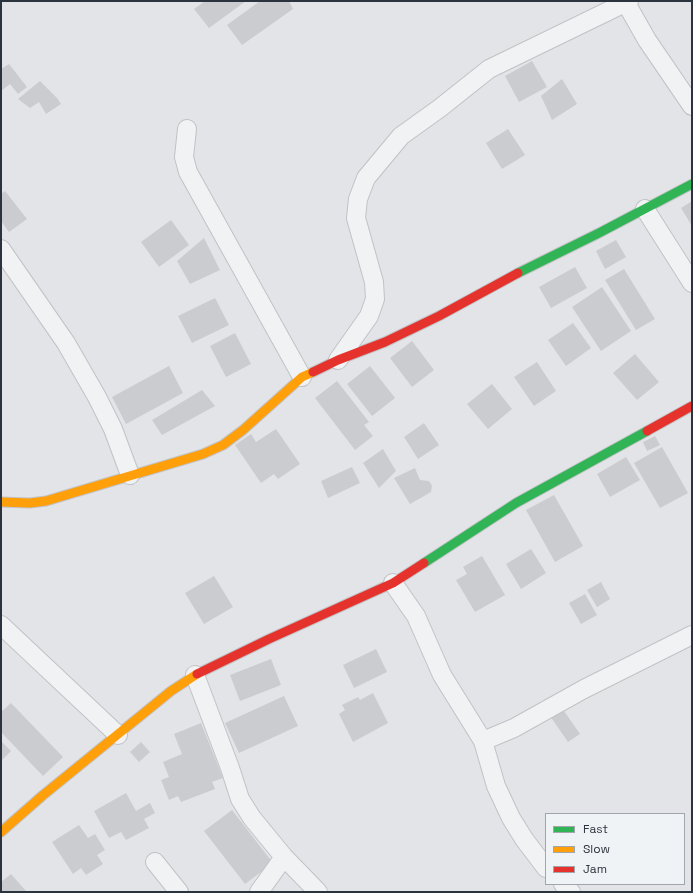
<!DOCTYPE html>
<style>
body{margin:0}
#map{position:relative;width:693px;height:893px;overflow:hidden;background:#e2e4e7;font-family:"Space Grotesk",sans-serif}
canvas{display:block}
.frame{position:absolute;inset:0;border:2px solid #2b333e;pointer-events:none}
.legend{position:absolute;left:545px;top:813px;width:140px;height:72px;box-sizing:border-box;background:#f0f3f6;border:1px solid #a1a6ac;margin:0;padding:5px 7px;list-style:none;font-size:12px;color:#2b333e}
.legend li{display:flex;align-items:center;gap:8px;height:20px}
.legend b{width:20px;border:1px solid #a1a6ac}
</style>
<div id="map">
<canvas width="693" height="893"></canvas>
<div class="frame"></div>
<ul class="legend">
<li><b style="height:5px;background:#30b455"></b>Fast</li>
<li><b style="height:5px;background:#ff9f0a"></b>Slow</li>
<li><b style="height:5px;background:#e5322d"></b>Jam</li>
</ul>
</div>
<script>
const c = document.querySelector('canvas').getContext('2d');
c.lineJoin = 'round';
function fillPath(path, color) { c.fillStyle = color; c.fill(path, 'evenodd'); }
function stroke(path, color, width, dash) { c.strokeStyle = color; c.lineWidth = width; c.lineCap = dash ? 'butt' : 'round'; c.setLineDash(dash || []); c.stroke(path); }
const building = new Path2D(`
 M205 1H246L209 28 194 9Z
 M260 1H289L293 9 242 45 227 25Z
 M532 61 547 87 519 102 505 76Z
 M9 64 27 87 18 94 10 84 1 91V69Z
 M562 79 577 104 552 120 541 96Z
 M40 81 57 98 61 104 46 114 39 102 30 108 18 99Z
 M508 129 525 155 502 169 486 143Z
 M5 191 27 219 9 232 1 221V194Z
 M692 201V226L681 208Z
 M171 220 189 245 159 267 141 242Z
 M204 238 220 270 190 284 177 261Z
 M616 240 626 257 605 269 596 251Z
 M575 267 587 288 551 308 539 287Z
 M624 269 655 319 636 330 605 280Z
 M602 287 631 331 601 351 572 307Z
 M215 298 229 325 192 343 178 316Z
 M573 323 591 348 566 366 548 340Z
 M235 333 251 364 226 377 210 346Z
 M412 341 434 370 412 387 390 358Z
 M635 354 659 382 637 400 613 373Z
 M537 362 556 391 534 406 514 377Z
 M169 366 183 393 126 424 112 397Z
 M370 366 395 398 372 416 347 384Z
 M337 381 369 422 364 425 373 436 355 450 315 398Z
 M492 384 512 409 488 429 467 404Z
 M202 390 215 406 162 435 152 420Z
 M424 423 439 445 418 459 404 437Z
 M276 429 300 464 278 479 274 474 261 483 235 445 251 434 256 442Z
 M655 436 660 445 647 451 643 442Z
 M662 447 688 493 660 508 634 463Z
 M383 449 396 471 379 488 363 463Z
 M626 457 640 480 610 497 597 474Z
 M352 467 360 483 328 498 321 481Z
 M415 468 420 480 429 481 432 486 431 492 410 504 394 478Z
 M554 495 583 546 555 562 526 510Z
 M531 549 546 573 521 589 506 564Z
 M482 556 505 595 475 612 456 580 467 574 463 567Z
 M214 576 233 607 204 624 185 593Z
 M601 582 610 599 597 607 587 590Z
 M585 594 597 615 581 624 569 603Z
 M376 649 387 672 354 688 343 665Z
 M271 659 281 685 240 701 230 675Z
 M373 693 388 723 353 742 339 714 345 710 342 705 358 697 360 700Z
 M284 696 298 726 239 753 225 723Z
 M11 703 63 757 43 776 1 732V712Z
 M562 708 580 734 568 742 550 716Z
 M201 723 223 778 212 782 215 789 181 802 178 796 169 800 161 780 169 777 163 762 182 754 174 734Z
 M1 741 11 751 1 761Z
 M141 742 150 752 139 762 130 752Z
 M126 793 136 811 150 803 155 813 144 819 149 828 126 840 121 832 109 838 94 811Z
 M232 810 273 863 245 884 204 831Z
 M79 825 88 838 95 834 105 850 97 855 103 864 86 875 81 868 73 874 52 842Z
 M11 874 26 891 25 892H1V882Z`);
const street = new Path2D(`
 M626 3 647 40 692 106
 M187 129 184 157 188 172 302 377
 M645 209 692 283
 M1 249 66 343 97 397 113 429 130 475
 M338 360 369 316 375 299 374 282 356 218 358 199 366 178 401 136 440 108 489 69 629 1
 M393 583 416 616 442 675 483 741 496 786 511 818 524 839 546 868
 M1 625 118 735
 M195 675 230 768 240 799 252 818 284 857 318 892
 M483 741 514 728 584 689 692 635
 M155 862 179 892
 M563 884 571 892
 M259 892 284 857`);
const fast = new Path2D(`
 M518 273 599 233 692 184
 M424 563 516 503 647 431`);
const slow = new Path2D(`
 M1 502 30 503 46 501 203 454 223 445 243 430 302 377 313 372
 M1 832 42 796 171 691 197 674`);
const jam = new Path2D(`
 M313 372 338 360 385 342 439 316 518 273
 M647 431 692 406
 M197 674 269 639 393 583 424 563`);
fillPath(building, '#cbcccf');
stroke(street, '#c1c2c5', 20);
stroke(fast, '#c1c2c5', 11);
stroke(slow, '#c1c2c5', 11);
stroke(jam, '#c1c2c5', 11);
stroke(street, '#f1f2f4', 18);
stroke(fast, '#30b455', 9);
stroke(slow, '#ff9f0a', 9);
stroke(jam, '#e5322d', 9);
</script>
